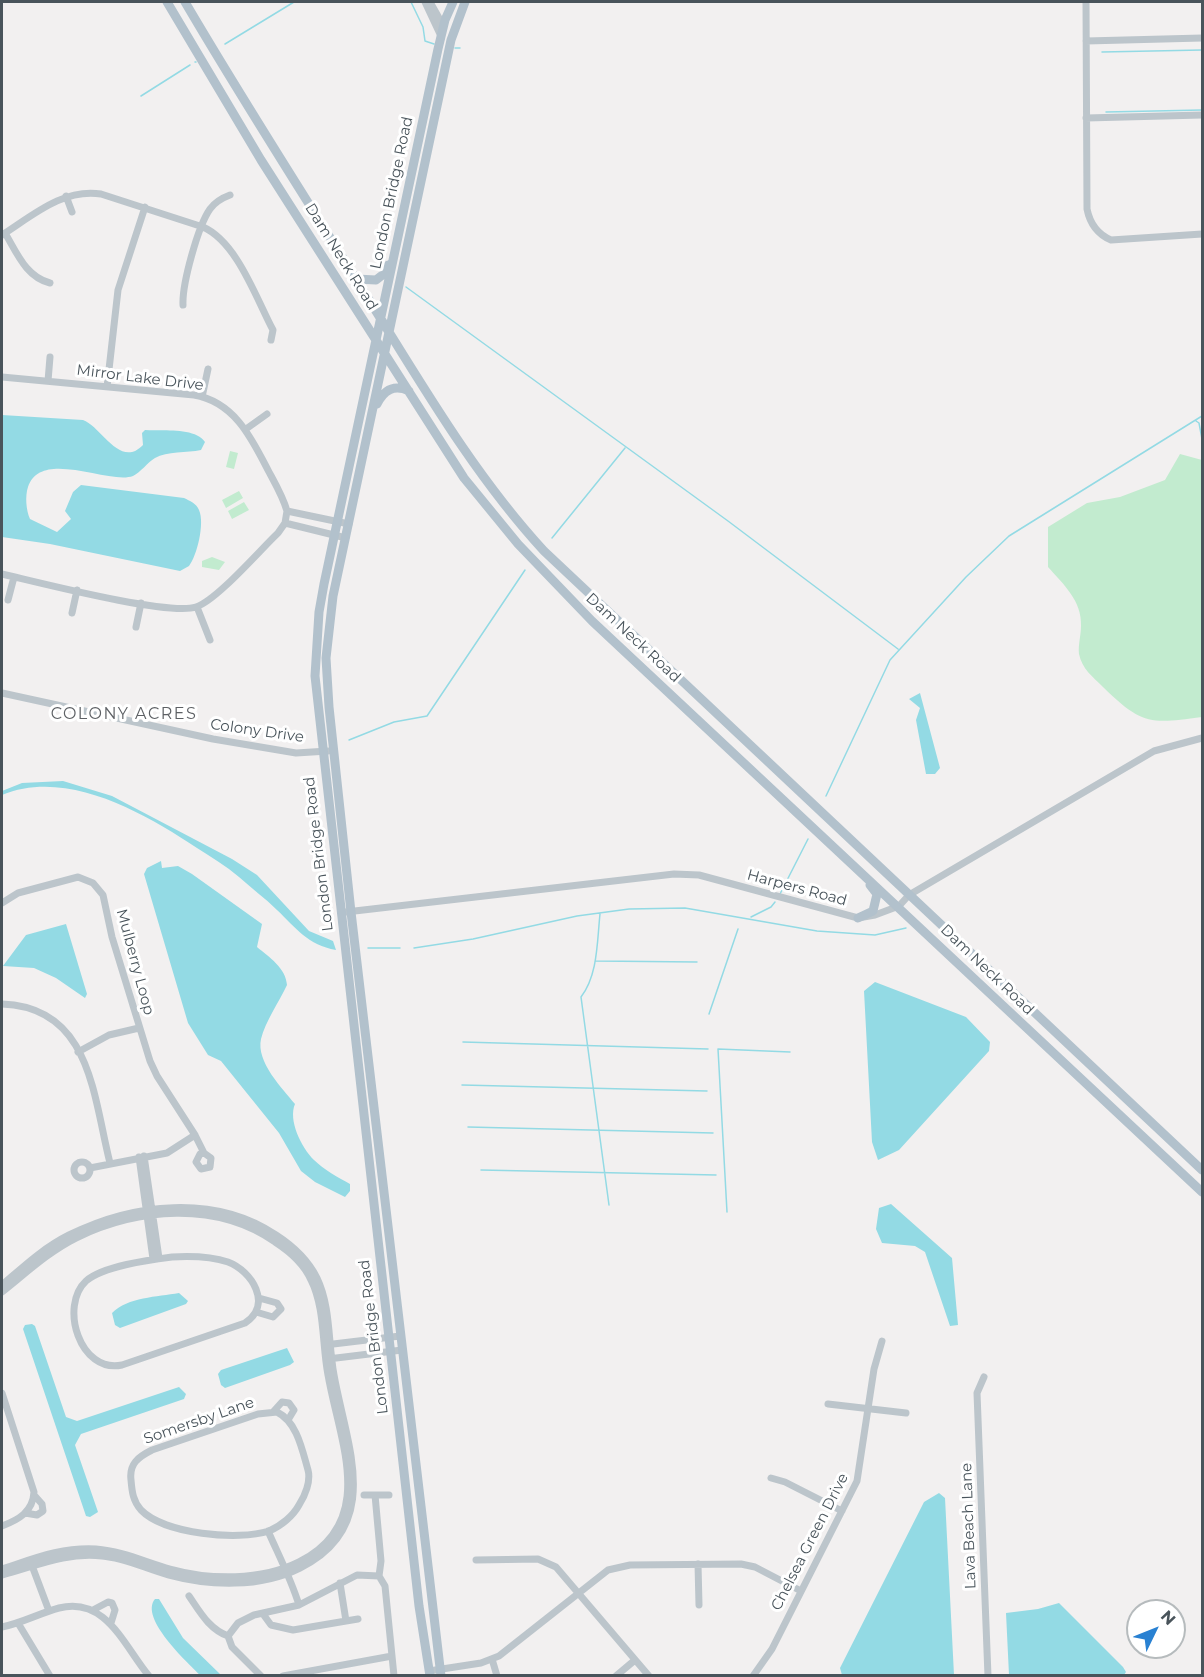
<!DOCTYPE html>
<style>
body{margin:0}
#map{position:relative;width:1204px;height:1677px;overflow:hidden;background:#f2f0f0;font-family:Montserrat,sans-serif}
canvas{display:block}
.frame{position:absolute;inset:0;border:3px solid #49545b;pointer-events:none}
.north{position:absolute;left:1126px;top:1599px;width:60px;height:60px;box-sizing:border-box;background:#fff;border:2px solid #b6bbbd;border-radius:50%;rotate:47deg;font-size:16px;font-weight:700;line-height:24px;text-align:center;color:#49545b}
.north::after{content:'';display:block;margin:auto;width:21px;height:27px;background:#2981d2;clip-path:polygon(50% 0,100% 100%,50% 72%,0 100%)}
</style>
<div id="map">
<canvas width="1204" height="1677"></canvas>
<div class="frame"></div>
<div class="north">N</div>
</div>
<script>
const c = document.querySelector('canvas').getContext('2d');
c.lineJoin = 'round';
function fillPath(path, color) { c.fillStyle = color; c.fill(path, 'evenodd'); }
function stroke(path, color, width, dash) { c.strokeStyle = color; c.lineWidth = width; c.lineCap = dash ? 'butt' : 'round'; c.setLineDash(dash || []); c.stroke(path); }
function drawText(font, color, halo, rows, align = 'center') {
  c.font = font + ' Montserrat,sans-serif'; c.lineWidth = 6; c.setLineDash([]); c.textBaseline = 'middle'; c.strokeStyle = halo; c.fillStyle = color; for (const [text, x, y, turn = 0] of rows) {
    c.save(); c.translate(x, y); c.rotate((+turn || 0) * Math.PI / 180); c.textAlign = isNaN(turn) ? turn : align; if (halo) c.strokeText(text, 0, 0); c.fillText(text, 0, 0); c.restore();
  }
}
const green = new Path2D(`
 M230 451 238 453 234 469 226 467Z
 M1180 454 1202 460V717C1150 724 1142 725 1103 687 1093 677 1082 669 1079 654 1078 645 1081 635 1081 626 1082 601 1064 585 1048 567V527L1087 503 1120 497 1165 480Z
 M239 491 243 498 226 508 222 500Z
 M244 502 249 510 232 519 228 511Z
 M212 557 225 562 219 570 202 567V561Z`);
const water = new Path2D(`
 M2 415 83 420C102 427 120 469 143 445L142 433 145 430C162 431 195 427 205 442L201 450C187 453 167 451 155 458 147 463 141 472 133 476 109 485 41 448 28 487 25 496 26 510 30 519L57 532 71 519 65 511 73 492 81 485 184 498C190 501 196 503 199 510 205 523 197 556 189 566L180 571 50 544 2 537Z
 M920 693 940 768 935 774H926L916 720 920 708 909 699Z
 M63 781 112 796 232 859 257 875 309 931 333 941 336 950C308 945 296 928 277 910 265 898 251 888 239 877 226 866 211 857 197 848 144 813 67 768 2 795V791L22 783Z
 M161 861 162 868 178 866 192 874 262 924 257 947C269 957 286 968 287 985 279 1002 265 1022 261 1039 256 1062 282 1088 295 1104 288 1120 301 1147 314 1160 323 1169 339 1178 350 1184V1191L345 1197 315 1182 301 1171 279 1133 221 1061 208 1055 188 1023 144 874 147 868Z
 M66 924 87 994 85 998 56 978 34 968 3 966 26 935Z
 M875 982 966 1017 990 1042 989 1051 899 1150 878 1160 872 1142 864 991Z
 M891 1204 952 1258 958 1325 950 1326 925 1252 915 1246 882 1243 876 1229 879 1208Z
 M179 1293 188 1301 186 1304 120 1328 115 1325 112 1313C128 1297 157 1297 179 1293Z
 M32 1324 35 1326 66 1417 77 1421 179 1387 186 1394 184 1399 81 1434 75 1445 98 1512 90 1517 86 1516 23 1329 25 1325Z
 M287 1348 294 1362 290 1365 225 1388 221 1385 218 1374 221 1370Z
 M939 1493 945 1498 954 1675H842L840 1668 924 1502Z
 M155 1599H159L183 1638 221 1675H200C187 1662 139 1618 155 1599Z
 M1059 1603 1123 1667 1126 1672 1124 1675H1009L1006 1613 1038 1609Z`);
const stream = new Path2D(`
 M411 2 423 27 425 41 434 44
 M225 44 294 2
 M455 48H460
 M1102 52 1202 50
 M195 62H196
 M141 96 190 65
 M1106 112 1202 110
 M406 287 728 521 898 649
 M1196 421 1199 423 1202 439
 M552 538 625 448
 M349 740 394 722 427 716 525 570
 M826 796 890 660 966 577 1009 536 1202 416
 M780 894 808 839
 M600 914C597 942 598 975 581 997L609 1205
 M751 917 771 907 775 902
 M368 948H400
 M414 948 473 939 577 916 629 909 685 908 817 931 875 935 906 928
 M596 961 697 962
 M709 1014 738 929
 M463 1042 708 1049
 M462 1085 707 1091
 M468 1127 713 1133
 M481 1170 716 1175
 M727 1212 718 1049 790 1052`);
const minor = new Path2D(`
 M425 2 440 34
 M430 2 443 25
 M1086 2 1087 209C1090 224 1097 234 1111 240L1202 234
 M1086 41 1202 38
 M1086 118 1202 115
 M66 196 72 212
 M5 233C17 253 26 277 50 283
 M2 235C32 216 63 188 101 194L203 227C237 242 256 298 273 330L271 340
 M183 305C182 284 198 226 210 209 215 202 222 198 230 195
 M2 377 194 395C235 402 252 439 269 472 276 485 283 497 287 511L285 523 278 533C260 550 217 600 196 607 168 616 37 582 2 574
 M48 381 50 357
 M107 387 118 290 145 207
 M202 397 208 369
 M246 429 267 414
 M287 511 349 524
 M285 523 346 538
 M8 600 14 577
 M197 607 210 640
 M72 613 77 590
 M136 627 141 603
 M2 693 213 739 296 753 328 751
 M2 903 18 893 78 877 93 883 103 895 112 937 150 1061 157 1076 195 1135 167 1153 90 1168
 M346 912 674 874 699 875 858 918 875 915 899 906 909 895 1154 751 1202 738
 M2 1004C91 1007 93 1096 110 1163
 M78 1052 109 1035 139 1028
 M195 1135 204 1153 211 1158 210 1167 201 1169 196 1162 200 1154 204 1153
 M144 1156 159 1258
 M139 1157 153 1259
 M74 1170a8 8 0 1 1 16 0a8 8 0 1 1-16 0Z
 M172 1257C190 1256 210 1256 228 1262 252 1271 273 1305 245 1323L122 1365C80 1374 59 1306 86 1281 103 1266 149 1260 172 1257Z
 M2 1285C23 1267 43 1248 69 1235 133 1203 215 1194 276 1235 293 1246 308 1260 317 1278 331 1307 328 1343 334 1375 346 1444 385 1526 300 1568 260 1588 210 1586 169 1575 146 1569 126 1558 102 1556 65 1552 36 1566 2 1575
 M2 1292C26 1273 48 1252 76 1238 138 1208 216 1201 275 1242 289 1251 304 1264 311 1280 325 1308 322 1344 328 1375 339 1440 379 1522 299 1562 261 1581 210 1580 170 1569 145 1562 122 1551 96 1549 61 1547 33 1559 2 1569
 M256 1312 273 1317 281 1309 277 1303 259 1298
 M325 1345 400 1336
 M328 1359 402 1350
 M984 1377 977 1393 988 1676
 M2 1393 34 1492C33 1512 18 1520 2 1526
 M828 1404 906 1413
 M273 1412 282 1402 289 1403 294 1410 288 1420
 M277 1412C297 1422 302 1449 308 1470 311 1481 305 1496 299 1505 293 1516 281 1526 269 1531 238 1541 164 1534 141 1510 133 1501 132 1492 131 1480 129 1464 138 1457 152 1450L258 1414Z
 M771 1478 785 1482 842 1511
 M364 1495H389
 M375 1495 381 1561 379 1576
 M25 1513 37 1515 43 1511 42 1504 34 1495
 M268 1531C279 1556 291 1579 299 1605
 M476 1560 538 1559 556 1567 649 1676
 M31 1563 49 1611
 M698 1564 699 1605
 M379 1576 385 1586 394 1676
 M189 1596C200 1612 209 1629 228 1636
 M93 1610 108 1602 112 1603 115 1610 111 1623
 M263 1614 271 1625 293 1630 346 1621 340 1583
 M346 1621 358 1619
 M18 1623 50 1676
 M2 1627C22 1623 40 1613 59 1608 106 1596 124 1646 149 1676
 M228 1636 238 1623 254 1615 299 1605 357 1575 379 1576
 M228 1636 232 1647 261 1676
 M492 1659 497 1676
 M429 1671 481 1663 499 1656 608 1570 630 1565 741 1564 755 1567 801 1591
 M283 1676 392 1656
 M616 1676 635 1660
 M753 1676 772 1649 857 1481 874 1369 882 1341`);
const major = new Path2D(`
 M167 2 261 160 464 478 518 544 592 621 1202 1192
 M185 2C243 101 305 197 366 295 421 383 474 475 544 551L1202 1170
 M356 279 376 280 385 273 388 265
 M377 404C384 390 394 384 409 391
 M858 918 873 911 877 894 870 885
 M430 1676 419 1606 315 676 319 612 324 584 438 49 445 20 453 2
 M441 1676 351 912 329 707 326 658 333 596 451 40 465 2`);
const streetNames = [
 ["London Bridge Road",392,193,-78],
 ["Dam Neck Road",341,257,58],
 ["Mirror Lake Drive",140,378,7],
 ["Dam Neck Road",633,638,43],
 ["Colony Drive",257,731,8],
 ["London Bridge Road",319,854,-97],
 ["Harpers Road",797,888,15],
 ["Mulberry Loop",135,962,75],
 ["Dam Neck Road",987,970,44],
 ["London Bridge Road",374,1337,-97],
 ["Somersby Lane",199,1421,-19],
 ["Lava Beach Lane",969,1526,-92],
 ["Chelsea Green Drive",810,1542,-63]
];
const neighbourhoodNames = [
 ["COLONY ACRES",124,714]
];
fillPath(green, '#c2ebcf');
fillPath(water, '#93dae4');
stroke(stream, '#93dae4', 1.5);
stroke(minor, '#bcc5cb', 7);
stroke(major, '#b2c1cc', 9);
drawText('15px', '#49545b', '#fff', streetNames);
c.letterSpacing = '1.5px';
drawText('16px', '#5d6064', '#fff', neighbourhoodNames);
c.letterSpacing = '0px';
</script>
